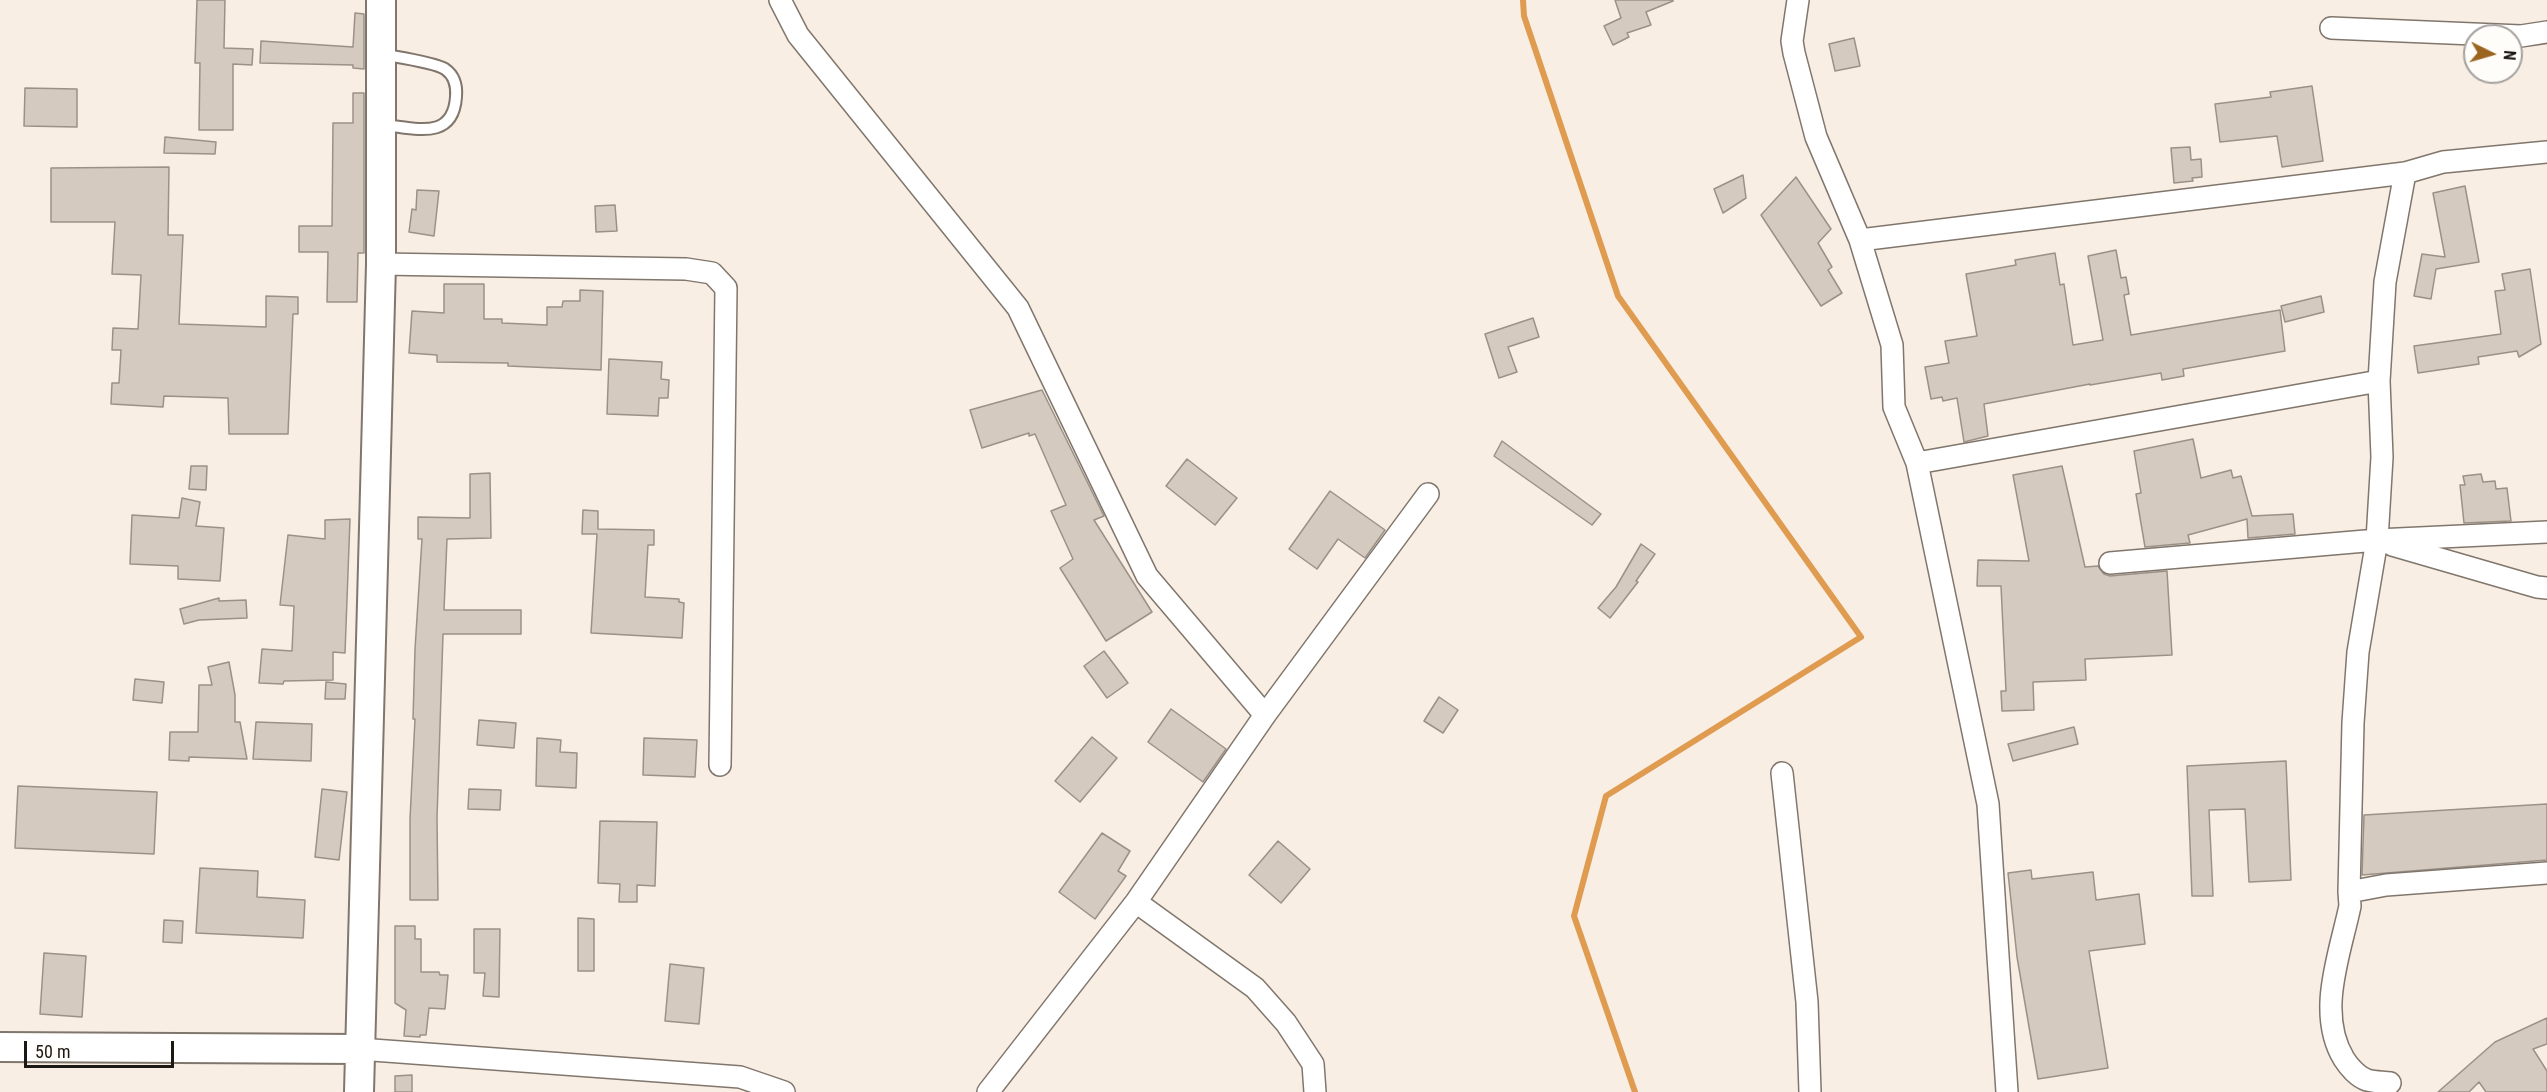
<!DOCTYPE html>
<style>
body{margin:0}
#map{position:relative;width:2547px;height:1092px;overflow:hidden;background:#f9eee3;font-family:"Roboto Condensed",sans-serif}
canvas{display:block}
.north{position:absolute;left:2463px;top:24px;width:60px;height:60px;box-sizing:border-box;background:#fffdfa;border:2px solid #a4a19e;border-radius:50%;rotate:95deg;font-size:16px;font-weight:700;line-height:24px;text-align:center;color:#1c1814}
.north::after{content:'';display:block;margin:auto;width:21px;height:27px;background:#9b641f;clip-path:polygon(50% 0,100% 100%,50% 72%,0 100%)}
.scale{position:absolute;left:24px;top:1041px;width:150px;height:27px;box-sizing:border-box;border:3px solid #1c1814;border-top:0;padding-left:8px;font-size:18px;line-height:21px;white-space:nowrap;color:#1c1814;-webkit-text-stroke:4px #fffdfa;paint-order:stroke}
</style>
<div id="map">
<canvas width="2547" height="1092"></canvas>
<div class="north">N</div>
<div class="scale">50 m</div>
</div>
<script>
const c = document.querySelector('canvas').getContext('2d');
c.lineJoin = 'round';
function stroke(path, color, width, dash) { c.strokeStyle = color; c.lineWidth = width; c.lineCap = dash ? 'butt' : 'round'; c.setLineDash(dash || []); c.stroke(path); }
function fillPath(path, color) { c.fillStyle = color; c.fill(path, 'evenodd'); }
const stream = new Path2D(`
 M1523 0 1524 16 1618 296 1861 637 1606 796 1574 916 1635 1092`);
const building = new Path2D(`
 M197 0H225L224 48 253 49 252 65 233 64V130H199L200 63H195Z
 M1615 0H1673V1L1646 12 1651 25 1627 33 1629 37 1613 45 1604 26 1621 18Z
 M355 13 364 14V69L353 68V65L260 63 261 41 353 47Z
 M1854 38 1860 66 1835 71 1829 44Z
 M2312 86 2323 161 2282 167 2277 136 2220 142 2215 104 2271 97 2270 92Z
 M25 88 77 89V127L24 126Z
 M353 93H364V253H358L357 302H327L328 252H299V226H332L333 123H353Z
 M165 137 216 142 215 154 164 153Z
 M2190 147 2191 160 2201 159 2202 177 2192 178 2193 181 2174 183 2171 148Z
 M169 167 168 235H183L179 324 266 327V296L298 297V314H293L288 434H229L228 398 164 396 163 407 111 404 112 383H119L121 350H112L113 328 138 329 141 275 112 274 115 222H51V168Z
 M1743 175 1746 198 1723 213 1714 189Z
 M1796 177 1831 229 1818 243 1832 267 1828 270 1842 293 1821 306 1761 215Z
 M2465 186 2479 262 2436 269 2431 299 2414 296 2422 254 2445 257 2433 193Z
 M417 190 439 191 434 236 409 232 412 209 416 210Z
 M615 205 617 231 596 232 595 206Z
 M2116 250 2121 278 2126 277 2129 294 2124 295 2131 335 2280 310 2285 351 2183 369 2184 376 2162 380 2161 373 2090 385V384L1984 404 1988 436 1964 442 1957 398 1943 401 1942 397 1931 399 1925 367 1949 363 1945 341 1977 336 1966 274 2016 265 2015 260 2055 253 2060 285 2064 284 2073 345 2103 340 2088 256Z
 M2530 269 2541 344 2519 357 2517 351 2478 357 2479 364 2418 373 2414 346 2501 334 2495 291 2505 290 2502 274Z
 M444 284H484V319H502V323L547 325V307H562L563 301H580V290L603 291 601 370 508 366V363L437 362V355L409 353 412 311 444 313Z
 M2321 296 2324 312 2285 322 2281 306Z
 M1533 318 1539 337 1508 347 1517 372 1499 378 1485 334Z
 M609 359 662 362 661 379 669 380 668 398H659L658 416 607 414Z
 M1042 390 1104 516 1094 520 1152 612 1106 641 1060 568 1073 559 1051 511 1066 505 1035 434 1029 436V433L982 448 970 410Z
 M2193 439 2201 478 2231 470 2233 478 2241 476 2252 516 2293 514 2295 534 2248 538 2247 519 2188 535 2190 543 2145 547 2136 494 2141 493 2134 451Z
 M1502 441 1601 514 1592 525 1494 456Z
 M1187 459 1237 498 1215 525 1166 486Z
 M191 466H207L206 490 189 489Z
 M2062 466 2085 567 2098 566 2104 574 2110 576 2167 571 2172 655 2085 659 2086 680 2033 682 2034 710 2002 711 2001 691H2006L2001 586H1977L1978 560 2029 561 2013 475Z
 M490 473 491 538 447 539 444 610H521V634H443L437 818 438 900H410V819L415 719H413L415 649 422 539H418V517L470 518V474Z
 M2481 474 2483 482 2495 481 2496 489 2507 488 2511 521 2464 523 2460 485H2465L2463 476Z
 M1330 491 1385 530 1365 558 1338 539 1317 569 1289 549Z
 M182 498 200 502 196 526 224 528 220 581 178 579V566L130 564 132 515 179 518Z
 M583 510 598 511V529L654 530V545H648L645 597 679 599V602L684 603 682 638 591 633 597 534H582Z
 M350 519 345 653 333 652V680L284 681 283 684 259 683 262 649 292 651 294 606 280 605 288 535 325 539V520Z
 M1641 544 1655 554 1636 581 1638 582 1610 618 1598 608 1616 587Z
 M219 598V601L246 600 247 618 199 620 184 624 180 609Z
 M1104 651 1128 683 1107 698 1084 666Z
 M229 662 235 695V722H240L247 759 189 757V761L169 760 170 732H198L199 685H212L208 667Z
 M135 679 164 682 162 703 133 700Z
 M326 682 346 684 345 699H325Z
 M1439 697 1458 710 1443 733 1424 721Z
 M1171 709 1226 749 1203 782 1148 742Z
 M479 720 516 723 514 748 477 745Z
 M256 722 312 724 311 761 253 759Z
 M2074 727 2078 744 2013 761 2008 744Z
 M1092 737 1117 758 1080 802 1055 781Z
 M537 738 561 740 560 752 577 753 576 788 536 786Z
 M644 738 697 740 695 777 643 775Z
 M2286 761 2291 880 2249 882 2245 809 2209 810 2213 896H2192L2187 766Z
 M18 786 157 792 154 854 15 848Z
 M322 789 347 792 339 860 315 857Z
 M469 789 501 790 500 810 468 809Z
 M2547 804V860L2362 875 2364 815Z
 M600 821 657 822 655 886 637 885V902H619L620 884 598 883Z
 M1102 833 1130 851 1118 871 1126 876 1095 919 1059 892Z
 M1278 841 1310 869 1281 903 1249 875Z
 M200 868 258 871 257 897 305 900 303 938 196 933Z
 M2031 870 2032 879 2093 872 2096 900 2139 894 2145 944 2089 951 2108 1068 2038 1079 2017 957 2008 873Z
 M578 918 594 919V971H578Z
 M164 920 183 921 182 943 163 942Z
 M395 926H415V939H421V972H439L440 975H448L445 1009 429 1008 426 1035H420V1037L404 1036 406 1010 395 1003Z
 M474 929H500L499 997 483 996 485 973H474Z
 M44 953 86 956 82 1017 40 1014Z
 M670 964 704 968 699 1024 665 1021Z
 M2547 1018V1044L2533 1049 2547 1071V1092H2486L2479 1082 2469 1092H2438L2495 1042Z
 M412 1075V1092H395V1076Z`);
const lane = new Path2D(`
 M381 54C396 57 434 62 445 69 455 76 457 86 456 97 453 141 415 128 384 125`);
const street = new Path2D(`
 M780 0 798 35 1018 308 1147 576 1265 715
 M1798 0 1792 41 1794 53 1816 137 1860 240 1892 345 1894 407 1917 463 1988 804 2007 1092
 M2331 28 2521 36 2547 32
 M1860 240 2405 173 2443 162 2547 152
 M381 264 686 269 712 273 726 288 720 765
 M1917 463 2379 381
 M2392 545 2537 587 2547 588
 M2110 563 2377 540 2547 532
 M1782 773 1807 1002 1810 1092
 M2349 892 2353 723 2358 652 2377 540 2382 457 2379 381 2385 282 2405 173
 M1136 902 1255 988 1286 1023 1313 1064 1315 1092
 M359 1049 740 1077 784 1092
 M2390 1083C2383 1082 2374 1082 2367 1080 2358 1077 2349 1067 2344 1059 2316 1013 2340 954 2350 906L2349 892 2386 885 2547 873
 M988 1092 1136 902 1265 715 1428 494`);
const secondary = new Path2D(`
 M0 1047 359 1049
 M359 1092 381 264V0`);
stroke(stream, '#df9b4f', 6);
fillPath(building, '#d5cabf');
stroke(building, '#9b9187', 1.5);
stroke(lane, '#80766c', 14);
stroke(street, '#80766c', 24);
stroke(secondary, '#80766c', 32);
stroke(lane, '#fff', 10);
stroke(street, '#fff', 21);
stroke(secondary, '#fff', 28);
</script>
